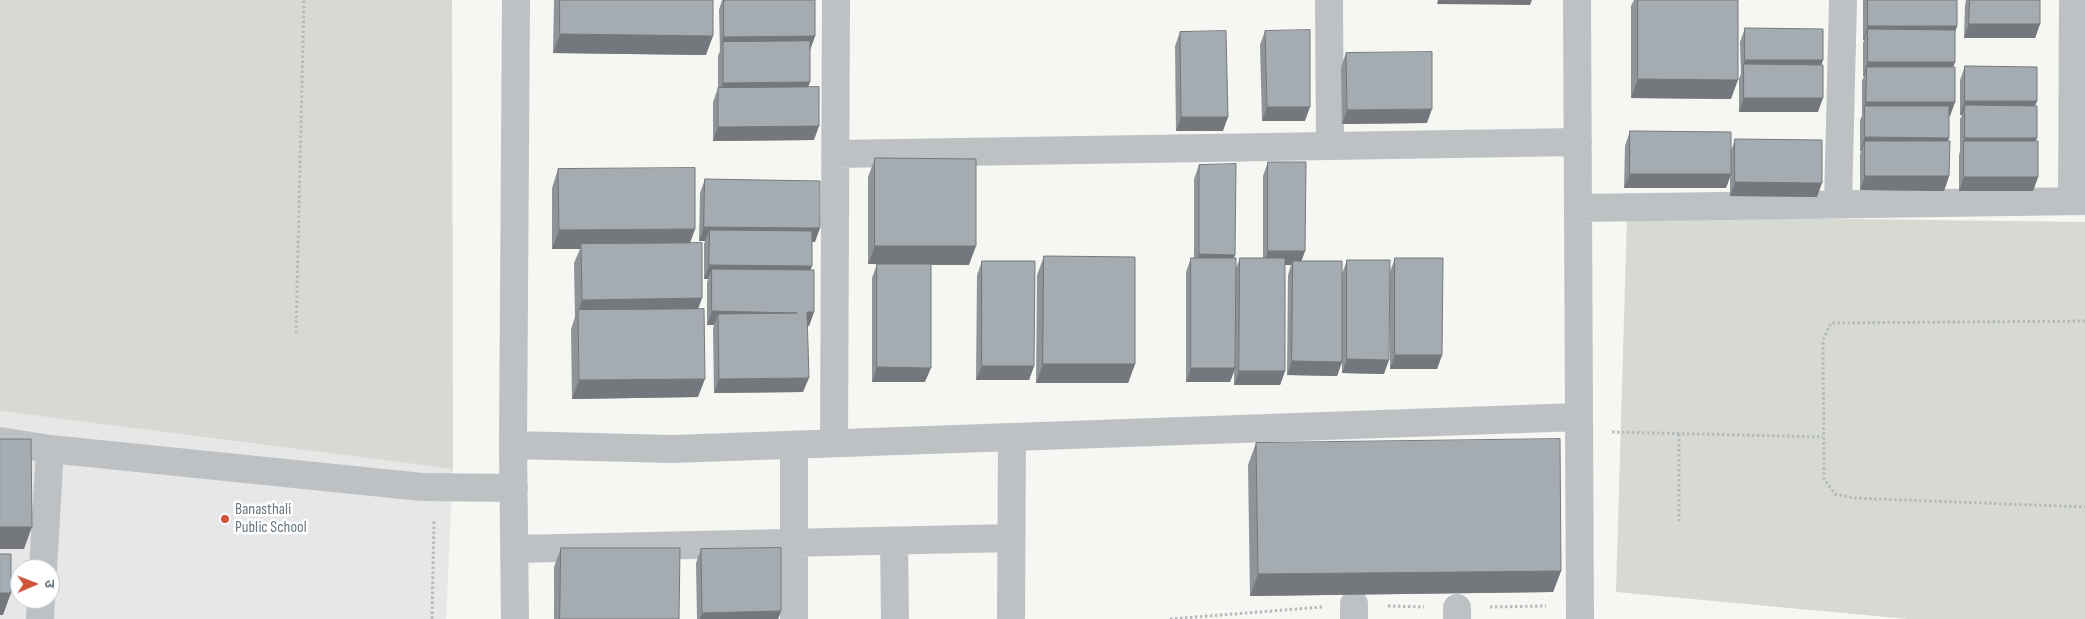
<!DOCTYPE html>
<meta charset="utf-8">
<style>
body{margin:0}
#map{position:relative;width:2085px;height:619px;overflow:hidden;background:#f6f6f3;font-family:"Sofia Sans Condensed","Noto Sans Devanagari",sans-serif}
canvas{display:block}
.north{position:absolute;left:10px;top:559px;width:50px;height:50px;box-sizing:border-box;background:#fff;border:1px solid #c3c9cc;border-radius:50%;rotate:89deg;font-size:14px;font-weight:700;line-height:20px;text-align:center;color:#687780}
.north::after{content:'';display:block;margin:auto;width:18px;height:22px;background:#cf5439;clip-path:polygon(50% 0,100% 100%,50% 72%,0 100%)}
</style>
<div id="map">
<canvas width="2085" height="619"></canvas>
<div class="north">उ</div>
</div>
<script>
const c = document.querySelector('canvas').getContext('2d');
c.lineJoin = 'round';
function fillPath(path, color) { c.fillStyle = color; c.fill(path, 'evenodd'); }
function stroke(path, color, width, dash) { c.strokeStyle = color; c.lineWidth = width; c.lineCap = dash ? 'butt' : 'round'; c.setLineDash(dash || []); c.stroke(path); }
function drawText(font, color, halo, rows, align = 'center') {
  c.font = font + ' "Sofia Sans Condensed",sans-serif'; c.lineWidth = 5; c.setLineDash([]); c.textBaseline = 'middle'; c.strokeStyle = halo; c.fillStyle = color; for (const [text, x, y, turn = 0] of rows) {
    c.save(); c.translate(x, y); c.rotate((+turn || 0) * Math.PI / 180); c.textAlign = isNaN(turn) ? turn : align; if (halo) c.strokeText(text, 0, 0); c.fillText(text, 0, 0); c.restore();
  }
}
const built = new Path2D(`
 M0 411 453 469 446 619H0ZM20 569H50V599H20Z`);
const green = new Path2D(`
 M0 0H452L453 469 0 411Z
 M1627 216 2085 222V619H1908L1616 592Z`);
const path = new Path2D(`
 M2085 321 1831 323 1823 340 1824 479 1835 494 1854 498 2085 507
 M296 333 304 0
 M1612 432 1823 437
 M1679 434V522
 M1388 606 1424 607
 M1490 607 1546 606
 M432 619 434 520
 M1170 619 1322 607`);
const minor = new Path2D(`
 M1329 0 1330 146
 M1577 0 1580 619
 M835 154 1578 142
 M2072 201 2073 0
 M1838 204 1843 0
 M1578 208 2085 201
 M0 441 50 449 422 487 514 488
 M834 443 836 0
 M513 445 673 449 1579 417
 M894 541 895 619
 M515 549 1011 538
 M43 569 50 449
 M1457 608V619
 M40 619 41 599
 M515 619 513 445 516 0
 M794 619V445
 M1011 619 1012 437
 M1354 619V604`);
const wall = new Path2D(`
 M554 0H713L706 55 553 53Z
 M722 0H815V36L810 50 808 87 814 140 713 141V102L718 88V56L720 51 719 10Z
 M1634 0H1738L1731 99 1631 98V6Z
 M1863 0H1957V26L1955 33V62L1953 67 1955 102 1950 116H1949L1948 141 1949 176 1944 191 1860 190V155L1861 151H1860V120L1862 116V81L1864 76H1863V43L1864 40H1863Z
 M1966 0H2040V24L2035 38H1964L1965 5Z
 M1745 28 1823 60 1821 65 1818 112H1739V79L1741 74 1740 42Z
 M1265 31 1305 121H1262L1260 45Z
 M1180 32 1223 131H1176L1175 46Z
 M1346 53 1427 123 1342 124 1341 67Z
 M1965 66 2037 101 2035 106 2036 141 2038 177 2033 191H1959V155L1960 151V119L1962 115H1960V80Z
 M1630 131 1731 151 1735 139 1817 197 1730 196V177L1726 188H1624L1625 146Z
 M875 158 969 265H931L925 382H872V278L877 264H868V177Z
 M1268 162 1305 251 1301 261 1342 274 1347 260 1384 374 1342 373V362L1337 376 1287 375 1288 275 1291 265H1285V371L1280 385H1234V372L1230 382H1186V272L1191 258H1194V179L1199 165 1234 258 1236 268 1240 258H1263V176Z
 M558 169 695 229 690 243 702 298 698 309V397L572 399 571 329 575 317 574 263 580 249H552V188Z
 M705 179 815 242H812L810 270 814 312 809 326H808L803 392 714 393 713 328 714 325H707V283L708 279H704V244L705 241H699L700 193Z
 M1044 256 1135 364 1128 383H1036L1037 275Z
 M1395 258 1442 355 1437 369H1390V272Z
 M982 261 1034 366 1029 380H976L977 275Z
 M1256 443 1561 571 1553 592 1250 596 1248 465Z
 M561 548 679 619H554V567Z
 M701 549 781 611 778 619H697L696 563Z`);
const shadedWall = new Path2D(`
 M1438 0H1532L1530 5 1437 4Z
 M1969 24H2040L2035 38H1964Z
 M1868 26H1957L1952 40 1868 29 1864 40H1863Z
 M560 34 713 36 706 55 553 53Z
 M815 36 810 50 723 51V42L719 51 724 37Z
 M1745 60H1823L1818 74 1744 64 1740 74Z
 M1868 62H1955L1949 77 1867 67 1864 76H1863Z
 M1638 79 1738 80 1731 99 1631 98Z
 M810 82 805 96 718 97 723 83Z
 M1744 98H1823L1818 112H1739Z
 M1965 101H2037L2031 115 1965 105 1962 115H1960Z
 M1866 102H1955L1950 116H1865V106L1861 116Z
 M1267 107H1310L1305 121H1262Z
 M1432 109 1427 123 1342 124 1347 110Z
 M1181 117H1228L1223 131H1176Z
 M819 126 814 140 713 141 718 127Z
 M1865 137 1949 138 1944 152 1865 141 1861 151H1860Z
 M1965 138H2037L2031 152 1964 141Z
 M1630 174H1731L1726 188H1624Z
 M1865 176H1949L1944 191 1860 190Z
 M1964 177H2038L2033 191H1959Z
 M1735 182 1822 183 1817 197 1730 196Z
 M704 227 820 228 815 242 709 241 710 230 705 241H699Z
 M695 229 688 248 581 244 580 249H552L559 230Z
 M875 246H976L969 265 868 264Z
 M1268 251H1305L1300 265 1293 261 1291 265H1263Z
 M1199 254 1235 255 1230 269 1194 268Z
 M709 265 812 266 807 280 712 269 708 279H704Z
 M702 298 695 317 578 311 582 300Z
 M712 311 797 313 718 314 714 325H707Z
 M807 312H814L809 326H802Z
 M1395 355H1442L1437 369H1390Z
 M1347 359 1389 360 1384 374 1342 373Z
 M1292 361 1342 362 1337 376 1287 375Z
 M1043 364H1135L1128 383H1036Z
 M982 366H1034L1029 380H976Z
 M877 367 931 368 925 382H872Z
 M1191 368H1235L1230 382H1186Z
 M1239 371H1285L1280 385H1234Z
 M809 378 803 392 714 393 719 379Z
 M705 379 698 397 572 399 579 380Z
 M0 527H32L24 549H0Z
 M1561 571 1553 592 1250 596 1258 574Z
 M0 593H11L3 615H0Z
 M781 611 778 619H700L702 613Z`);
const building = new Path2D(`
 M560 0H713V36L560 34Z
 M724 0H815V36L724 37Z
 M1638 0H1738V80L1638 79Z
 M1868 0H1957V26H1868Z
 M1970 0H2040V24H1969Z
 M1745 28 1823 29V60H1745Z
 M1868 29 1955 30V62H1868Z
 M1310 30V107H1267L1265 31Z
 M1226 31 1228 117H1181L1180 32Z
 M810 41V82L723 83V42Z
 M1432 52V109L1347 110 1346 53Z
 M1744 64 1823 65V98H1744Z
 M1965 66 2037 67V101H1965Z
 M1867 67H1955V102H1866Z
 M819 87V126L718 127V88Z
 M1965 105 2037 106V138H1965Z
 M1865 106H1949V138L1865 137Z
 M1630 131 1731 132V174H1630Z
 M1735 139 1822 140V183L1735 182Z
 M1865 141H1950L1949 176H1865Z
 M1964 141H2038V177H1964Z
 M875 158 976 159V246H875Z
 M1268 162H1306L1305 251H1268Z
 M1236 164 1235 255 1199 254V165Z
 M695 168V229L559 230 558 169Z
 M705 179 820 181V228L704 227Z
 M710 230 812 231V266L709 265Z
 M702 243V298L582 300 581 244Z
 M1044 256 1135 257V364H1043Z
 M1191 258H1236L1235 368H1191Z
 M1240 258H1285V371H1239Z
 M1395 258H1443L1442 355H1395Z
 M1347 260H1390L1389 360 1347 359Z
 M982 261H1035L1034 366H982Z
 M1293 261H1342V362L1292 361Z
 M877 264H931V368L877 367Z
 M712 269 814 270V312H807L809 378 719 379 718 314 797 313 712 311Z
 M704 309 705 379 579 380 578 310Z
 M0 439H31L32 527H0Z
 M1560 439 1561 571 1258 574 1256 443Z
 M561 548H680L679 619H560Z
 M781 548V611L702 613 701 549Z
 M0 554H11V593H0Z`);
const markers = [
 [225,519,5,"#cf5439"]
];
const poiNames = [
 ["Banasthali",235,510],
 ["Public School",235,528]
];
fillPath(built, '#e6e7e6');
fillPath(green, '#d6dad3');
stroke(path, '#b7babc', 3, [2.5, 2.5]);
stroke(minor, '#bdc1c4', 28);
fillPath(wall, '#8e9498');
fillPath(shadedWall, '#74787c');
fillPath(building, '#a5acb1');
stroke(building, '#74787c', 1);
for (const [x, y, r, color] of markers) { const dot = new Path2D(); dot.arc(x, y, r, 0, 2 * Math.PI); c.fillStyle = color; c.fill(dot); stroke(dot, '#fff', 2); }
drawText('16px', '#687780', '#fff', poiNames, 'left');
</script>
